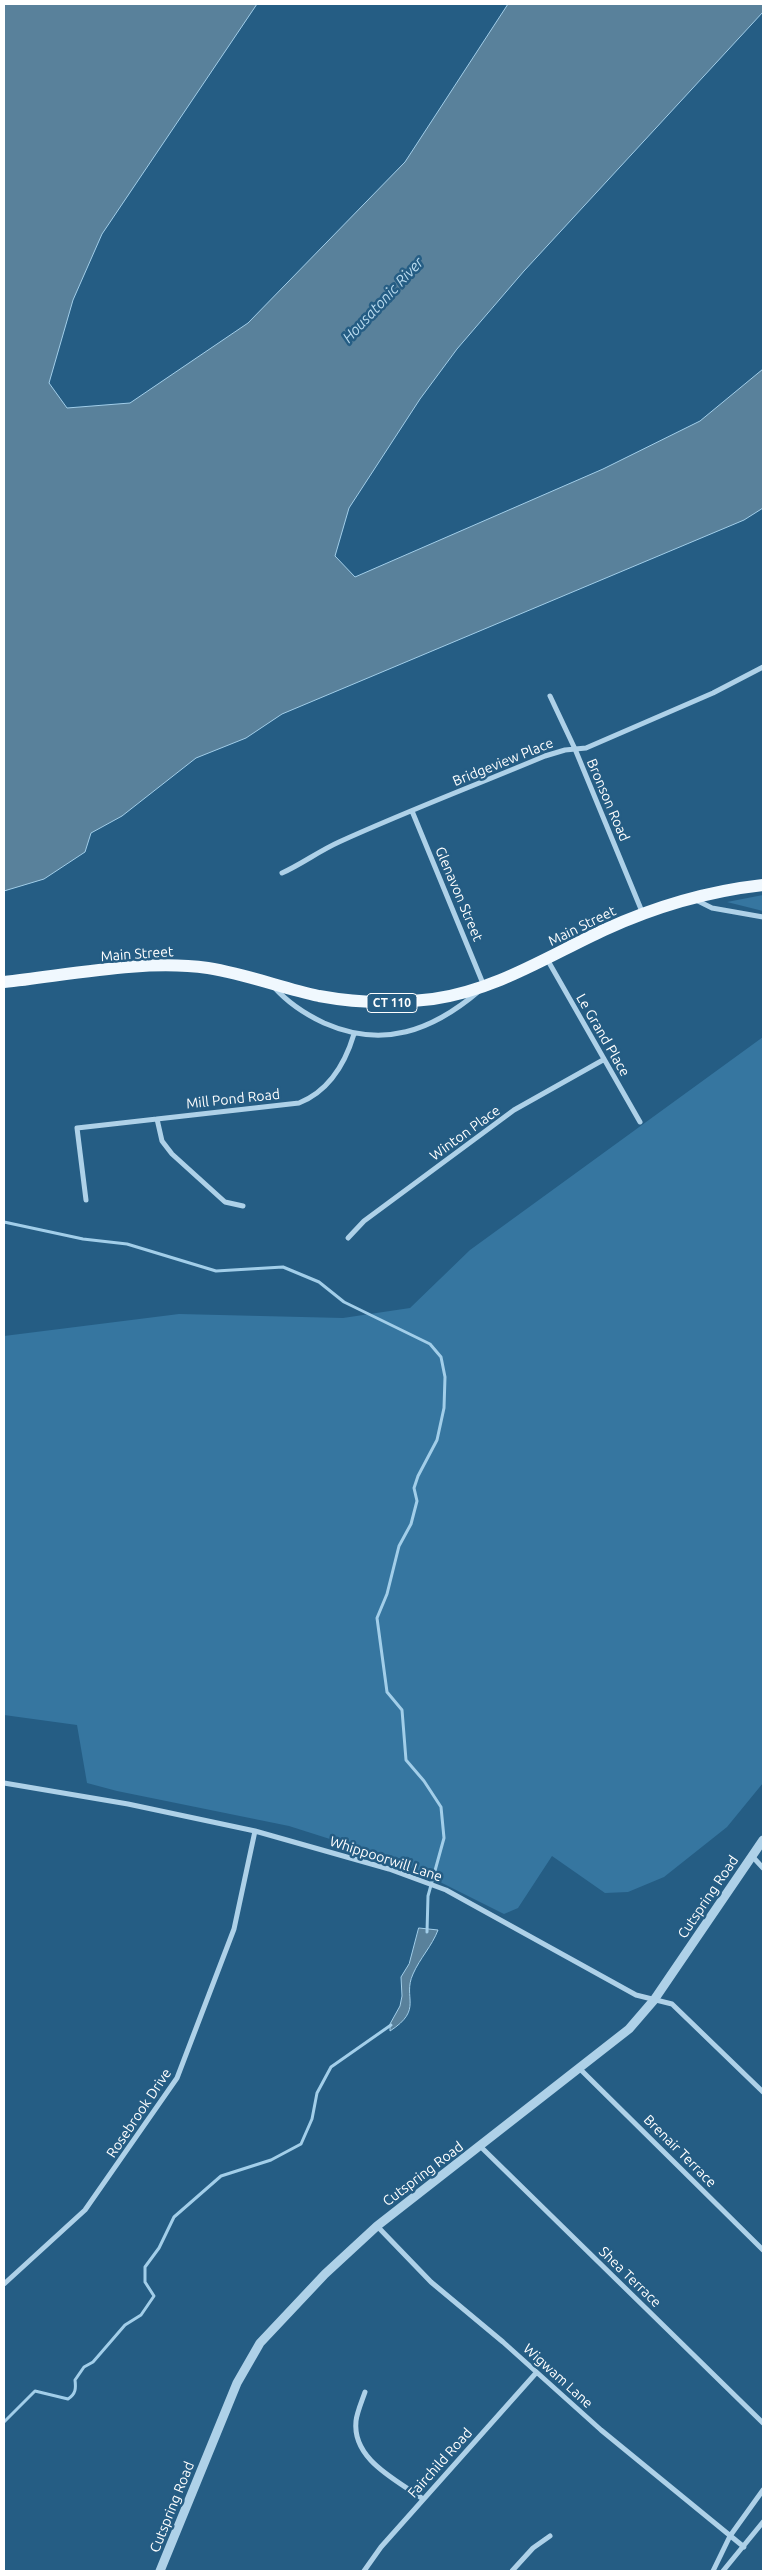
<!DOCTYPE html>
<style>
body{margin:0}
#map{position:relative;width:767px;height:2575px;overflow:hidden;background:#255d84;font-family:Ubuntu,sans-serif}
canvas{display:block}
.frame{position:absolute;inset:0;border:5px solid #fff;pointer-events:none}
</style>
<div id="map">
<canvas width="767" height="2575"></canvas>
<div class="frame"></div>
</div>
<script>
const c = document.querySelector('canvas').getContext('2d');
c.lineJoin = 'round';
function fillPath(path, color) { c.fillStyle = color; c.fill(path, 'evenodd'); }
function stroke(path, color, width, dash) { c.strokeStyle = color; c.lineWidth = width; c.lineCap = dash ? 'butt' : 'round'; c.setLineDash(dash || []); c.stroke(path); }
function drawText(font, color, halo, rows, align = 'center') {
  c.font = font + ' Ubuntu,sans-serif'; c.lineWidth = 5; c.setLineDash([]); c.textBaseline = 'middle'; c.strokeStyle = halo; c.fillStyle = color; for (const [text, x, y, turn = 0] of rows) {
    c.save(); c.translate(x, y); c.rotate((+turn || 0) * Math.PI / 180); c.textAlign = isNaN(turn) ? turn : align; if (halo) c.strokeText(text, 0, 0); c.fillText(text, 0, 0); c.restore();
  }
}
const green = new Path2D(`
 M763 895V911L727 902Z
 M763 1037V1783L727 1827 664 1877 628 1892 605 1893 552 1856 518 1908 504 1914 396 1860 289 1826 117 1791 87 1783 77 1725 4 1715V1336L179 1314 343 1318 410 1308 470 1250Z`);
const water = new Path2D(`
 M4 4H257L102 234 73 300 49 383 67 408 130 403 248 323 405 162 508 4H763V12L524 271 457 349 420 399 349 508 335 556 355 577 603 469 700 421 763 369V508L744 520 282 714 246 738 196 758 122 816 91 833 85 852 44 879 4 891Z
 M419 1928 438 1930C432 1946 420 1958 413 1974 402 1998 424 2009 390 2031V2024L400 2006 402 1996 401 1977 409 1964Z`);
const stream = new Path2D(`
 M4 1222 83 1239 127 1244 216 1271 283 1267 319 1282 344 1302 430 1344 441 1357 445 1377 444 1408 437 1440 418 1476 414 1488 417 1501 411 1524 399 1546 387 1594 377 1618 387 1692 402 1710 406 1760 424 1781 441 1807 444 1838 428 1896 427 1932
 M4 2422 35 2391 68 2399C76 2394 76 2388 75 2380L84 2367 93 2362 125 2325 141 2315 154 2296 145 2282V2267L159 2248 174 2217 221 2176 271 2160 301 2144 312 2119 317 2093 331 2067 391 2025`);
const minor = new Path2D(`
 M550 696 575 749 643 914
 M412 811 484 986
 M282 873C302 864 319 851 339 842 407 811 476 785 545 756L565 750 586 748 713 693 763 667
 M696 900 712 908 763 917
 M547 959 640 1122
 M274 987C288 1003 305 1014 324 1023 383 1049 432 1031 479 991
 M157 1119 162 1141 172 1154 225 1202 243 1206
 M86 1200 77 1128 299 1103C329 1091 345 1064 354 1034
 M348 1238 364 1221 514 1110 603 1060
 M4 1783 128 1804 255 1831 389 1869 446 1890 636 1995 672 2004 763 2092
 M752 1856 763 1868
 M580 2069 763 2250
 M481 2147 763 2423
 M377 2226 431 2282 503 2342 601 2430 744 2547
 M4 2284 85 2210 177 2078 234 1929 255 1831
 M365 2392C362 2401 357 2412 356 2421 352 2460 397 2480 423 2499
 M364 2571 381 2547 536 2373
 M512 2571 533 2548 550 2536
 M713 2571 730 2536 763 2490
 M723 2571 763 2522`);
const tertiary = new Path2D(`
 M160 2571 237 2383 260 2343 325 2274 377 2226 629 2029 654 2000 763 1840`);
const primary = new Path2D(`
 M4 982C69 975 143 959 208 968 246 974 282 988 319 996 357 1003 395 1004 433 999 496 990 548 956 604 930 654 907 709 891 763 885`);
const shields = [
 [392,1003,50]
];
const shieldNames = [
 ["CT 110",392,1003]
];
const streetNames = [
 ["Bridgeview Place",503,762,-22],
 ["Bronson Road",608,800,67],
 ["Glenavon Street",459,894,67],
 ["Main Street",582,926,-26],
 ["Main Street",137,954,-4],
 ["Le Grand Place",603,1035,60],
 ["Mill Pond Road",233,1099,-6],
 ["Winton Place",465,1133,-36],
 ["Whippoorwill Lane",386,1859,18],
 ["Cutspring Road",708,1897,-56],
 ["Rosebrook Drive",139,2113,-56],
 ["Brenair Terrace",680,2151,45],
 ["Cutspring Road",423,2174,-37],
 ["Shea Terrace",630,2277,44],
 ["Wigwam Lane",558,2376,42],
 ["Fairchild Road",440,2463,-48],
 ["Cutspring Road",172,2507,-68]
];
const waterNames = [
 ["Housatonic River",383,300,-47]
];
fillPath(green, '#3676a0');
fillPath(water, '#59819b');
stroke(water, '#a2cee9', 1);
stroke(stream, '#a2cee9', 3);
stroke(minor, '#aed1e8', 5);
stroke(tertiary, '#aed1e8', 9);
stroke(primary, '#f0f8fe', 12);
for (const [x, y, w] of shields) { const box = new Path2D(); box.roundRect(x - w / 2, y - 9.5, w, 19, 4); c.fillStyle = '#255d84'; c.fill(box); stroke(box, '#fff', 1); }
drawText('bold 12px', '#fff', null, shieldNames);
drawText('14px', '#fff', '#255d84', streetNames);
drawText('italic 15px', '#b9dbef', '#255d84', waterNames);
</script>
